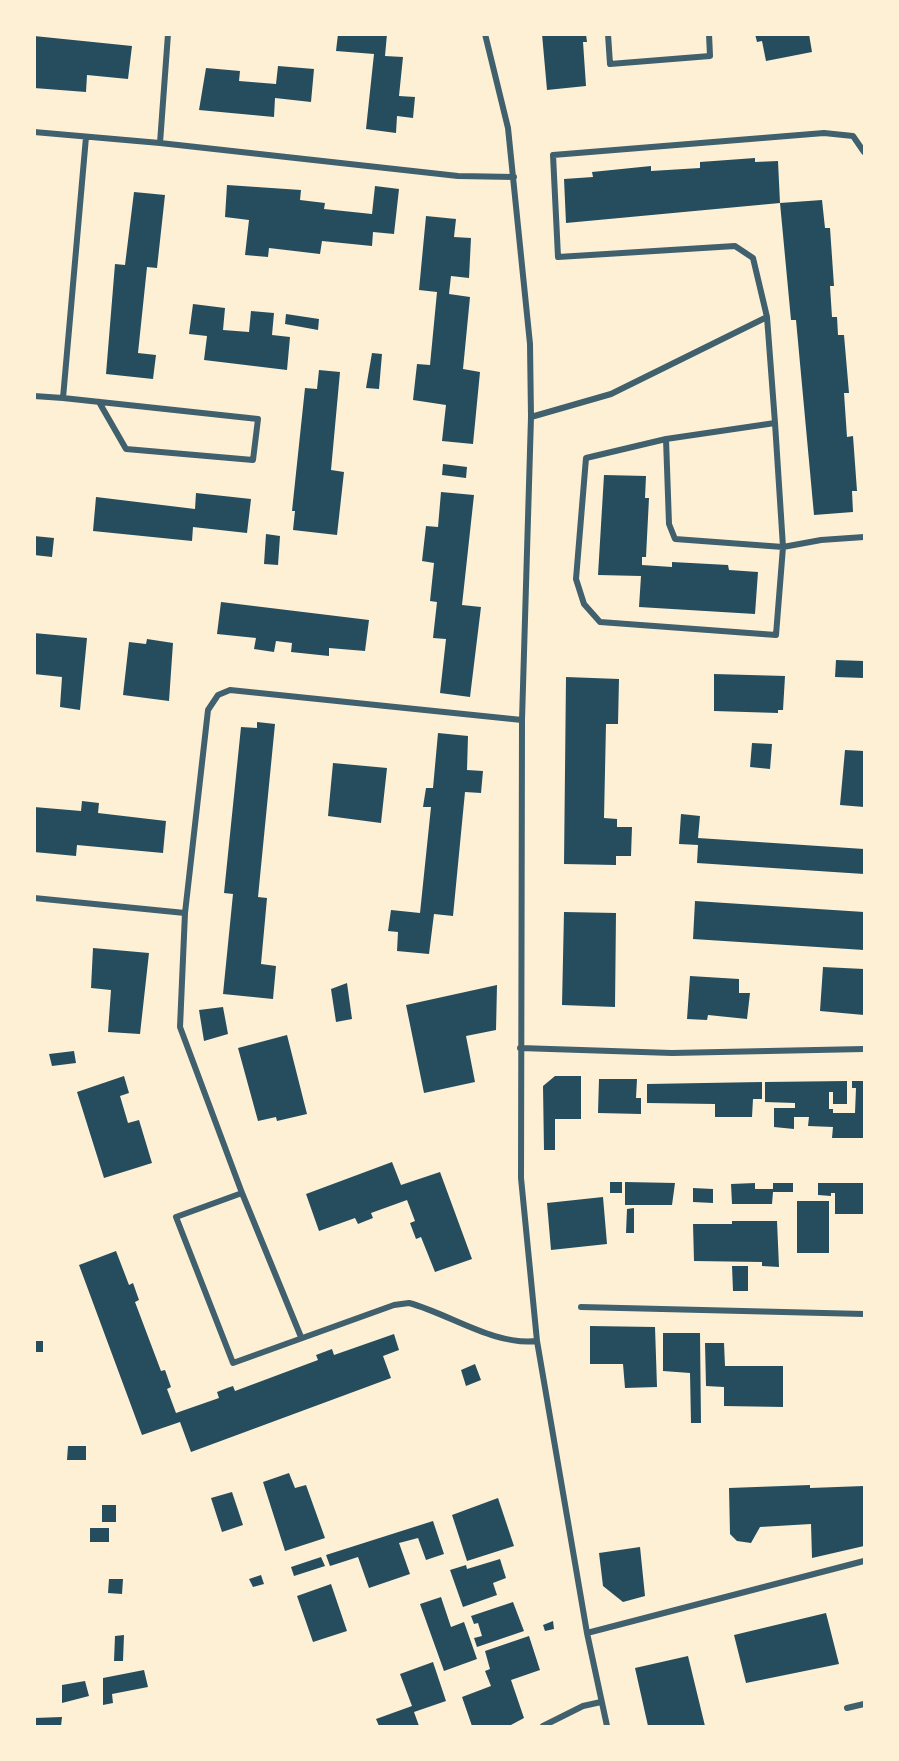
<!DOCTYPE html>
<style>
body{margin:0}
#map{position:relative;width:899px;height:1761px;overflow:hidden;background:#fdf0d5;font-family:Arial,sans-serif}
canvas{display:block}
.frame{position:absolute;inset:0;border:36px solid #fdf0d5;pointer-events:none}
</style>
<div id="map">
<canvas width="899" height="1761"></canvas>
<div class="frame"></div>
</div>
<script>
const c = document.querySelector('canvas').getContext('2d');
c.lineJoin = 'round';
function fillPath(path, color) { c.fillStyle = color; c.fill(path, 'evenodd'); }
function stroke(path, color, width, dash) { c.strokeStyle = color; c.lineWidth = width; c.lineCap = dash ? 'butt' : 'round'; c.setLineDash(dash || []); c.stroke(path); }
const building = new Path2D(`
 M338 34H387L385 56 403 57 399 96 415 97 413 118 397 116 396 133 366 129 374 54 336 51Z
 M542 34H586L587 42H583L586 86 547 90Z
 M755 34H809L812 52 766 61 762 41 757 42Z
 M34 36 132 46 128 79 87 75 86 92 34 88Z
 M278 66 314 69 311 102 275 98 274 117 199 110 206 68 240 71 239 81 276 84Z
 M755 158V162L778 161 780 203 566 223 564 179 593 177 592 172 651 166V171L700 168V162Z
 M227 185 301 190 300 200 325 203 324 209 372 214 375 186 399 189 394 234 373 232 372 246 322 241 320 254 269 248 268 257 245 255 249 220 225 217Z
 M134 192 165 195 157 268 147 267 138 353 156 355 153 379 106 374 115 264 125 265Z
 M822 200 825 228H830L834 286H830L832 317H837L838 335H844L849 393H844L847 437 853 436 857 491H852L853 512 814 515 796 320H791L780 203Z
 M426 216 456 219 454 237 471 238 469 278 451 276 449 294 470 297 463 369 480 372 473 444 442 441 446 405 413 400 417 364 430 365 437 292 419 290Z
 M193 304 225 308 223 330 249 332 251 311 274 313 272 335 290 337 287 370 204 360 207 336 189 334Z
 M286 314 319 319 318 330 285 324Z
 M372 353 382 354 379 389 366 388Z
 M319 370 340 372 331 470 344 472 337 535 293 530 295 511H292L305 388 317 389Z
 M443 464 467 467 466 478 442 475Z
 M604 475 646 476 645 498H649L646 557H642V565L672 567V562L728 565 729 570 758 572 755 614 639 607 641 576 598 575Z
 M441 492 474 495 462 605 481 607 470 697 440 693 446 639 433 638 437 602 430 601 434 563 422 561 426 526 438 527Z
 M196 493 251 499 247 533 193 527 192 541 93 531 96 497 195 509Z
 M266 534 280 536 278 565 264 564Z
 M34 536 54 538 52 557 34 555Z
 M221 602 369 620 365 651 329 648V656L291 652 292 643 276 641 274 652 254 649 256 638 217 634Z
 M34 633 87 638 80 710 60 707 62 677 34 674Z
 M147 639 173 643 169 701 123 695 129 642 146 644Z
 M836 660 864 661V678L835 677Z
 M714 674 785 676 783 710H778V713L714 711Z
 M566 677 619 679 618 724H606L604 818 617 819V827H632L631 856H616V865L564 864Z
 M257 722 275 724 258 897 267 898 261 964 276 966 273 999 223 994 233 894 224 893 241 727 257 728Z
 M438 733 468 736 467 770 483 771 481 793 465 792 453 916 434 914 429 954 397 951 398 932 388 931 391 910 420 913 431 807H423L426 788H433Z
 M752 743 772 744 770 769 750 767Z
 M845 750 864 751V807L840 805Z
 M333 763 387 768 381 823 328 816Z
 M82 801 99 803 98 813 166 821 163 853 77 845 76 856 34 852V807L81 811Z
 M681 814 700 816 698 838 864 849V874L697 863 698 845 679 844Z
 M695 901 864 912V950L693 939Z
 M564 912 616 913 615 1007 562 1005Z
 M93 948 149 953 140 1034 108 1032 111 990 91 988Z
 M823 967 864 969V1015L820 1011Z
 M690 976 739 979V993H750L747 1019 708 1015 707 1020 687 1019Z
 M347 983 352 1019 336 1022 331 989Z
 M497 985 496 1030 466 1036 475 1082 424 1093 406 1005Z
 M223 1007 228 1034 204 1041 199 1010Z
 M287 1035 307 1114 277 1121 276 1117 258 1121 238 1048Z
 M74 1051 76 1063 52 1066 49 1054Z
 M124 1076 129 1093 120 1096 128 1123 139 1120 152 1163 104 1178 77 1092Z
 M555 1076H581V1119H555V1150H544L543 1086Z
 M599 1079H637L636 1098H641V1114L598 1113Z
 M847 1081V1104H833V1092H829V1109H833V1113H855L856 1088H852V1081H864V1138H832L833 1127 808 1126 809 1117H794V1129L774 1127V1108H795V1103L765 1102V1082Z
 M762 1082V1099H753L752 1117H715V1104L647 1103V1084Z
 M392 1162 401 1185 440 1172 472 1259 435 1272 421 1237 416 1239 410 1223 415 1221 407 1200 371 1213 373 1218 358 1224 355 1218 319 1231 306 1194Z
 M610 1182H622V1193H610Z
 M625 1182 675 1183 672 1205H625Z
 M755 1183V1189H773V1183H793V1192H773L772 1204H732L731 1184Z
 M818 1183H864V1214H835V1193H831V1196L818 1195Z
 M693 1188 713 1189V1203L693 1202Z
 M603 1197 607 1244 551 1250 547 1203Z
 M797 1201H829V1253H797Z
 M634 1208V1233H626L627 1209Z
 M732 1221H777L779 1267 762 1266V1262L694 1261 693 1224H732Z
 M116 1251 129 1285 133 1283 139 1300 135 1302 161 1371 165 1370 171 1387 167 1389 176 1413 219 1398 217 1392 227 1388 233 1386 235 1391 318 1360 316 1355 332 1349 334 1355 394 1334 399 1350 383 1356 391 1378 191 1452 180 1422 142 1435 79 1265Z
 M732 1266H748V1291H733Z
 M590 1326 655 1327 657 1387 625 1388 623 1364H590Z
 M663 1333H700L701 1423H691L690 1373 663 1371Z
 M34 1341H43V1352H34Z
 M705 1343H724L725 1366H783V1407L724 1406V1387L706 1386Z
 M475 1364 481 1380 466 1386 461 1370Z
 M68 1446H86V1460H67Z
 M289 1473 295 1488 306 1485 325 1538 285 1551 263 1482Z
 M810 1485V1488L864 1486V1546L812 1558 811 1524 760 1527 751 1543 737 1541 730 1534 729 1488Z
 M232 1492 243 1525 222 1532 211 1498Z
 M498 1498 514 1546 467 1561 452 1515Z
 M102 1505H116V1522H102Z
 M433 1521 444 1554 426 1560 418 1538 399 1543 410 1574 369 1588 358 1557 330 1566 326 1555Z
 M90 1528H109V1542H90Z
 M640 1547 645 1596 623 1602 603 1586 599 1553Z
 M321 1557 325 1566 294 1576 291 1567Z
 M500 1559 506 1578 493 1583 497 1595 463 1607 450 1570 466 1565 467 1569Z
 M261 1575 264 1584 253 1587 249 1579Z
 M109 1579H123L122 1594 108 1593Z
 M331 1584 347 1631 313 1642 297 1596Z
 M441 1597 451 1627 464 1622 477 1659 444 1671 420 1604Z
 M513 1602 524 1631 477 1647 474 1638 482 1636 478 1623 474 1624 471 1616Z
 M826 1613 839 1664 746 1683 734 1635Z
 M553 1621 554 1629 545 1631 543 1625Z
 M124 1635 123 1661H114L115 1636Z
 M529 1636 540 1670 511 1680 524 1718 509 1726H472L462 1697 491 1686 485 1671 490 1669 485 1651Z
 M688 1656 705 1726H648L635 1668Z
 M433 1662 446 1701 414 1712 419 1726H379L376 1719 412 1706 400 1674Z
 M144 1670 148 1687 112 1694 113 1703 103 1705V1678Z
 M85 1681 89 1696 62 1703V1685Z
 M62 1717 61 1726H34V1718Z`);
const minor = new Path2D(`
 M485 34 508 128 530 344 531 417 522 720 521 1178 537 1341 587 1633 607 1726
 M608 34 610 64 710 56 709 34
 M34 132 160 143 458 176 514 177
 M160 143 168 34
 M767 317 775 423 666 439 586 458 576 579 584 604 600 622 776 635 783 547 821 540 864 537
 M34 396 63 398 258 419 253 460 126 449 99 402
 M63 398 86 137
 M531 417 611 394 767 317 753 258 735 246 558 257 553 155 824 133 853 136 864 152
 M666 439 669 524 675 539 783 547 775 423
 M34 898 185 913
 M520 1048 672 1053 864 1049
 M242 1193 176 1217 233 1363 394 1305 409 1303C450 1314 494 1346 537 1341
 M581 1307 864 1314
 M301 1337 242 1193 180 1027 185 913 208 710 218 695 230 690 522 720
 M587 1633 864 1561
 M847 1708 864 1704
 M543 1726 583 1706 601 1702`);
fillPath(building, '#264d5e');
stroke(minor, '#3f606c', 6);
</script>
